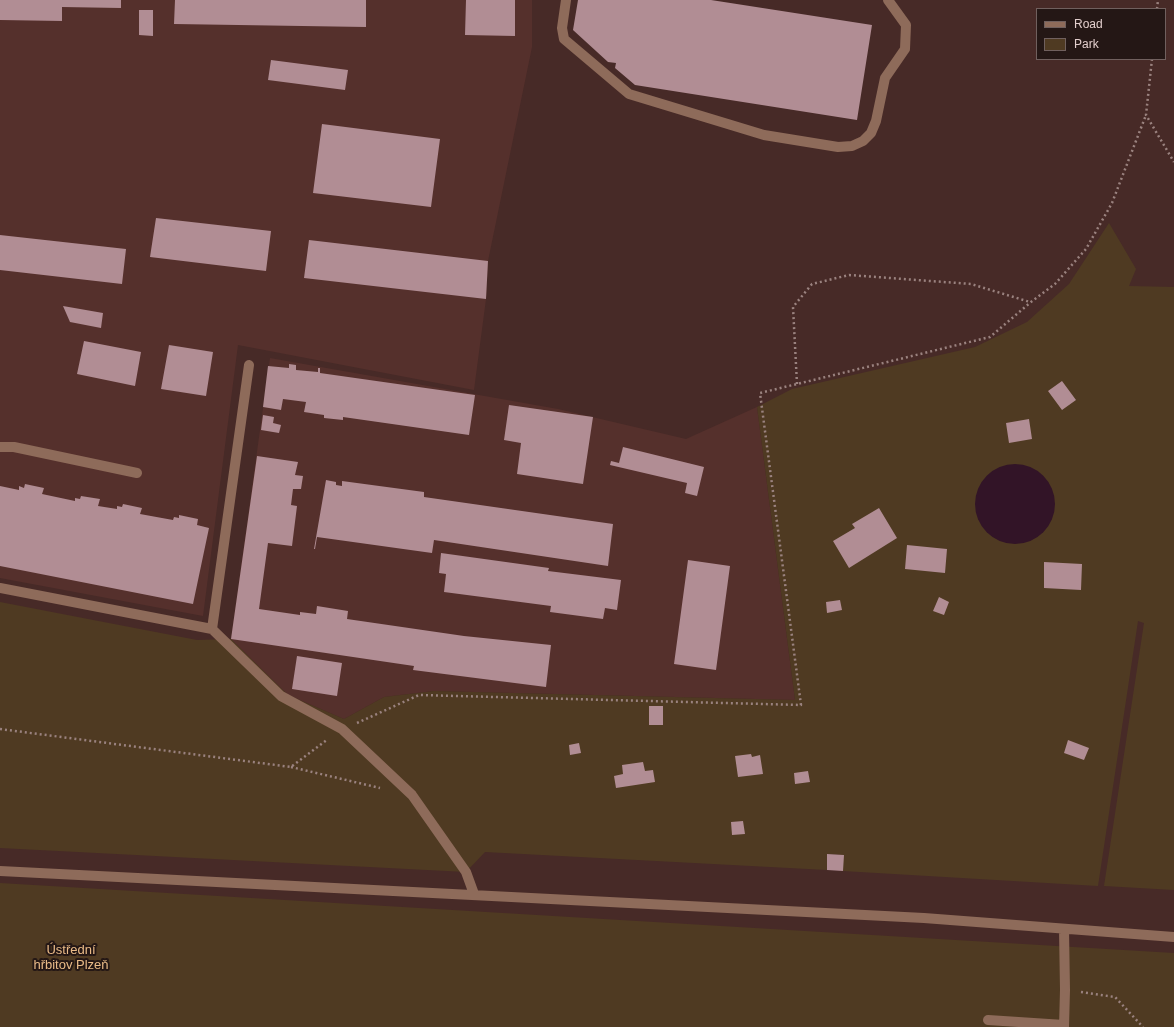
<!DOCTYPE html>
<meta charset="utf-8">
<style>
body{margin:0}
#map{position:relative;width:1174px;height:1027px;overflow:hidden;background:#472a27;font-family:Arial,sans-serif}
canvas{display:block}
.legend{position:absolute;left:1036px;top:8px;width:130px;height:52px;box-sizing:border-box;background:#241715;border:1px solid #70605e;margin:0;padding:5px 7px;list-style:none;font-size:12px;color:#e2cecc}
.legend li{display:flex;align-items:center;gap:8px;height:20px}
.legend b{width:20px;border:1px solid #70605e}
</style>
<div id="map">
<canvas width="1174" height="1027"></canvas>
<ul class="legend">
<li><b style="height:5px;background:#8e6b5a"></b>Road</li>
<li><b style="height:11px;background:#4f3a22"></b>Park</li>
</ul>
</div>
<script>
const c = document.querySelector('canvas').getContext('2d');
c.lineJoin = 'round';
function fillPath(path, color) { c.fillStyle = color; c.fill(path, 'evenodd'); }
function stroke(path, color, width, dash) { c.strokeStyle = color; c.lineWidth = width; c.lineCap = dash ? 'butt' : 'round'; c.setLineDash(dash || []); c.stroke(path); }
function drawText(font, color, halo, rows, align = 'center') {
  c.font = font + ' Arial,sans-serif'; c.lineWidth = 4; c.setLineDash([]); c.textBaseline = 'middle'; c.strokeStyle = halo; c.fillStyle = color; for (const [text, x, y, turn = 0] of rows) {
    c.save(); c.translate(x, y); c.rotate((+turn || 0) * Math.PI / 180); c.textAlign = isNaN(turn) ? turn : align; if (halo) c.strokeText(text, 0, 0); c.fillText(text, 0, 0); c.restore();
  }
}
const built = new Path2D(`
 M0 0H532V47L488 261 486 299 474 390 238 345 203 616 0 578Z
 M270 358 558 409 686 439 757 407 795 700 434 691 384 697 344 719 288 695 231 639Z`);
const green = new Path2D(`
 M1109 223 1136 269 1129 286 1174 287V890L1104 886 1144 623 1138 621 1098 886 843 871V855L827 854V870L485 852 466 872 0 848V602L197 640 231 639 288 695 344 719 384 697 434 691 795 700 757 407 792 389 975 347 1027 322 1069 284Z
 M0 883 1174 953V1027H0Z`);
const water = new Path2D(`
 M975 504a40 40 0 1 1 80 0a40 40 0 1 1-80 0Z`);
const building = new Path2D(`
 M0 0H121V8L62 7V21L0 20Z
 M175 0H366V27L174 24Z
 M466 0H515V36L465 35Z
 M578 0H711L872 25 857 120 635 85 615 68 616 63 608 62 573 30Z
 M139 10H153V36L139 35Z
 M271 60 348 70 345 90 268 80Z
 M322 124 440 139 431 207 313 193Z
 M156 218 271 231 266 271 150 257Z
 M0 235 126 249 122 284 0 270Z
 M309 240 488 261 486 299 304 278Z
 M63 306 103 313 101 328 70 322Z
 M84 341 141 352 135 386 77 374Z
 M169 345 213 352 206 396 161 389Z
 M289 364 296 365V370L318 372V368H320V373L475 395 469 435 343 417V420L324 418V415L304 412 306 402 283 399 281 410 263 407 268 366 289 368Z
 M1062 381 1076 400 1062 410 1048 391Z
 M509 405 593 417 583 484 517 474 521 443 504 440Z
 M263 415 274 417 273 423 281 425 279 433 261 430Z
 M1029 419 1032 439 1009 443 1006 423Z
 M623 447 704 467 697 496 685 493 687 483 610 465 611 461 619 463Z
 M257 456 298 462 295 475 303 476 301 489H293L291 505 297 506 292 546 268 543 259 609 300 615V612L316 614 317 606 348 611 347 619 464 636 551 645 546 687 413 670 414 666 231 639Z
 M326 480 336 482V485L342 486V481L424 492V497L613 524 608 566 434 540 432 553 317 537 315 549H314Z
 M25 484 44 488 42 494 75 501V498L80 499 81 496 100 499 98 506 117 509V506L122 507 123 504 142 508 140 514 173 520 174 517 179 518V515L198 519 197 525 209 528 193 604 0 566V486L19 490V486L24 488Z
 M879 508 897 538 849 568 833 541 855 528 852 524Z
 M907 545 947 549 945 573 905 569Z
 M441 553 549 568 548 571 621 580 617 610 605 608 603 619 550 612 551 606 444 592 446 574 439 573Z
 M688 560 730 566 716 670 674 664Z
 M1044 562 1082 564 1081 590 1044 588Z
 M939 597 949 602 944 615 933 611Z
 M840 600 842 610 827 613 826 602Z
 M297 656 342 663 337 696 292 689Z
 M649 706H663V725H649Z
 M1068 740 1089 748 1084 760 1064 753Z
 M579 743 581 753 570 755 569 745Z
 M751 754 752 757 760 755 763 774 738 777 735 756Z
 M643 762 645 771 653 770 655 782 616 788 614 776 623 774 622 765Z
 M808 771 810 782 795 784 794 773Z
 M743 821 745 834 732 835 731 822Z
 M827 854 844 855 843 871 827 870Z`);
const path = new Path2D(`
 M1157 9 1158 0
 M1152 59 1146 115 1174 162
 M797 384 793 307 812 284 849 275 971 284 1030 302
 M357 723 419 695 801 705 760 393 990 337 1031 302 1055 284 1086 249 1112 203 1146 115
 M0 729 291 767 328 739
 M291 767 380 788
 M1081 992 1115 997 1143 1027`);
const minor = new Path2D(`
 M566 0 562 28 564 39 629 94 764 135 838 147 852 146 863 141 871 133 876 121 885 78 905 49 906 25 888 0
 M0 447H14L137 473
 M0 588 212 629 281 696 342 729 412 795 466 872 474 894
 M212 629 249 365
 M0 871 924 918 1174 937
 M1064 929 1065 990 1064 1027
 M988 1020 1064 1025`);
const parkNames = [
 ["Ústřední",71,950],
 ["hřbitov Plzeň",71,965]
];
fillPath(built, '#55302c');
fillPath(green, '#4f3a22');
fillPath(water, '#321427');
fillPath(building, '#b18d94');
stroke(path, '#9a827f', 2.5, [2, 3]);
stroke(minor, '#8e6b5a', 10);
drawText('13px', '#eabb88', '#241715', parkNames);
</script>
